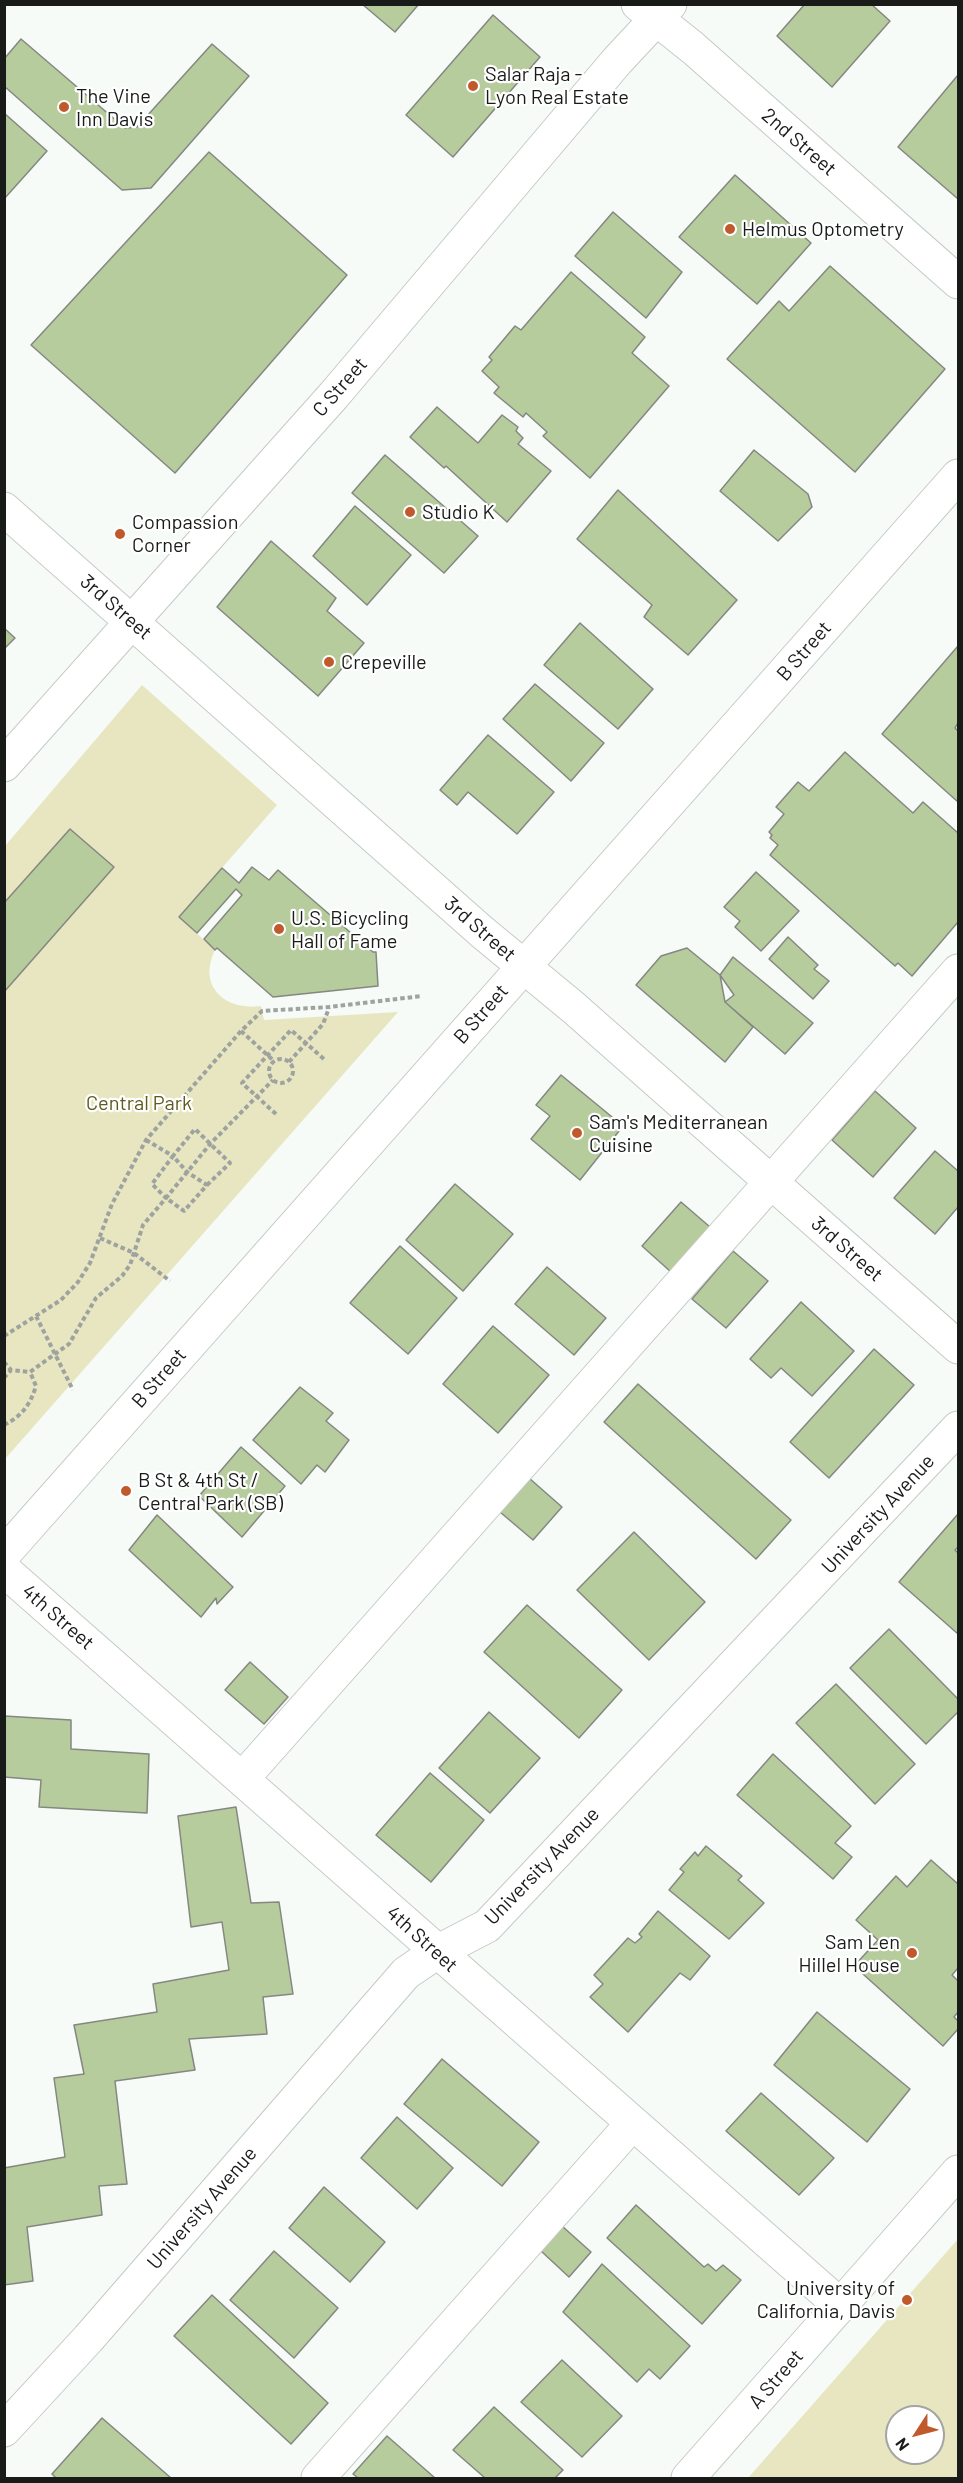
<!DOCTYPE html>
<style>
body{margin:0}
#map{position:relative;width:963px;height:2483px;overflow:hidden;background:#f6fbf7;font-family:Barlow,sans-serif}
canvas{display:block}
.frame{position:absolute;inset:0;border:6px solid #191b19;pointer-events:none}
.north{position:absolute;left:885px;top:2405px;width:60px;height:60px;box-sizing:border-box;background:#fff;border:2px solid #a3a4a3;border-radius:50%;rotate:234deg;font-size:16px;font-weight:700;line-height:24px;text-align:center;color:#191b19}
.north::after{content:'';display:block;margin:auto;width:21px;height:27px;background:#c05a2d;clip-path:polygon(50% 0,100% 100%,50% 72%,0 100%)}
</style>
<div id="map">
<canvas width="963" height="2483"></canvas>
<div class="frame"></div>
<div class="north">N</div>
</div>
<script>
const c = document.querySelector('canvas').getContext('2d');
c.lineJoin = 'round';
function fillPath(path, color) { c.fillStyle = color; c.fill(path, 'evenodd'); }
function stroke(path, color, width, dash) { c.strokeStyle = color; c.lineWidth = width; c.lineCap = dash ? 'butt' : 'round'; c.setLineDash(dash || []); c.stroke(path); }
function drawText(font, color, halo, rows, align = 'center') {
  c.font = font + ' Barlow,sans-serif'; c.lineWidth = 4.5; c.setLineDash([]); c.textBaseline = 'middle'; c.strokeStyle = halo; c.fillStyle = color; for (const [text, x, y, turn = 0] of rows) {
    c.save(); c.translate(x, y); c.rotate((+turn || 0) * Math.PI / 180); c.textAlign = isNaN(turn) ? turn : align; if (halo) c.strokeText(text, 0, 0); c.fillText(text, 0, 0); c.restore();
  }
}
const green = new Path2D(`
 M142 685 277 805 179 917 215 950C197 986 225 1011 261 1006L264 1020 398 1012 5 1459V846Z
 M958 2239V2478H748ZM897 2417H933V2453H897Z`);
const building = new Path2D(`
 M362 4H419L395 32Z
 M805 4H871L890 21 832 87 777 36Z
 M493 15 540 57 453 157 406 115Z
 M21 39 125 128 137 127 212 44 249 76 151 188 122 190 4 86V59Z
 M958 75V199L898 147Z
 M4 113 47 151 4 199Z
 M209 152 347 275 175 473 31 345Z
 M735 175 811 243 757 304 679 237Z
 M613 212 682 272 646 318 575 256Z
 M830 266 945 369 855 472 727 359 779 301 789 311Z
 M571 272 645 337 632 353 669 386 590 478 543 436 547 432 526 413 523 417 494 393 499 387 482 371 492 360 489 357 515 326 521 330Z
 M437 407 478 443 502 415 518 427 516 431 523 438 518 444 551 471 507 522 446 466 444 468 410 437Z
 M754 450 808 494 812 507 778 541 720 491Z
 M385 455 478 536 444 573 352 493Z
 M618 490 737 600 688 655 644 617 652 605 577 539Z
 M355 506 411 555 367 605 313 556Z
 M271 541 336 598 327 611 364 643 318 696 217 607Z
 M580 623 653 689 618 729 544 665Z
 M4 628 15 638 4 649Z
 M958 646V723L955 728 958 731V802L882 734Z
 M535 684 604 743 571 781 503 719Z
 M488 735 554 792 517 834 468 792 457 805 440 790Z
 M845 752 913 813 923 802 958 833V922L912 976 898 963 895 966 770 855 778 845 770 838 772 835 769 832 784 814 776 807 798 782 809 791Z
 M70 829 114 867 4 992V903Z
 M252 867 269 880 278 870 373 952H376L378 986 273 997 217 948 215 950 204 939 242 895 236 889 197 933 179 917 222 868 239 883Z
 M756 872 799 911 761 951 735 927 740 921 724 907Z
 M788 937 818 965 814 969 829 981 813 999 769 959Z
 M687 948 720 975 725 1002 753 1027 725 1062 636 985 661 956Z
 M733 957 813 1023 785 1054 725 1002 734 995 720 975Z
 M561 1075 623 1126 580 1180 531 1139 550 1116 536 1105Z
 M875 1091 916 1128 873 1177 832 1140Z
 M935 1151 958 1171V1207L935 1234 894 1198Z
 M455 1184 513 1234 463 1291 406 1240Z
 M681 1202 710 1227 671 1272 642 1246Z
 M400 1246 457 1298 408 1354 350 1303Z
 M733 1251 768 1281 726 1328 692 1299Z
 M547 1267 606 1318 574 1355 515 1304Z
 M801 1302 854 1351 812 1396 781 1368 771 1378 750 1359Z
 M493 1326 549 1375 498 1433 443 1384Z
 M874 1349 914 1385 829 1478 790 1442Z
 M638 1384 791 1520 756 1559 604 1422Z
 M300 1387 333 1413 326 1421 349 1440 325 1472 317 1465 301 1484 253 1440Z
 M241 1447 285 1486 242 1537 199 1496Z
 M529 1478 562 1507 533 1540 500 1512Z
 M958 1514V1547L955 1550 958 1553V1634L899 1582Z
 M157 1515 233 1587 217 1604 216 1598 201 1617 129 1550Z
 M634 1532 705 1602 649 1660 577 1590Z
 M527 1605 622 1690 579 1738 484 1652Z
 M889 1629 958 1699V1712L926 1744 850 1668Z
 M250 1662 288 1697 264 1724 225 1690Z
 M836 1684 915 1764 875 1804 796 1723Z
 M489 1712 540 1758 490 1813 439 1768Z
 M4 1716 71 1720V1749L149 1754 147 1813 39 1807 41 1780 4 1777Z
 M773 1754 851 1826 835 1843 852 1857 833 1879 737 1795Z
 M430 1773 484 1820 431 1882 376 1835Z
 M236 1807 251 1903 279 1902 293 1994 263 1997 267 2034 189 2039 195 2070 115 2081 127 2184 99 2186 102 2215 27 2227 33 2281 4 2285V2168L65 2157 54 2078 84 2074 74 2025 157 2012 153 1984 229 1970 222 1922 191 1927 178 1816Z
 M706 1846 742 1876 738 1880 764 1903 729 1939 669 1890 684 1872 680 1869 695 1852 698 1856Z
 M931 1860 958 1884V1968L952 1975 958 1981V2012L954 2017 958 2021V2029L943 2046 854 1966 878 1940 856 1920 896 1876 907 1887Z
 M658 1911 710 1956 690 1980 680 1973 628 2032 590 1997 603 1984 594 1975 628 1938 635 1943 642 1937 639 1934Z
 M817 2012 910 2089 867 2142 774 2065Z
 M442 2059 539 2142 502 2186 404 2104Z
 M761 2093 834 2158 799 2195 726 2131Z
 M397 2117 453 2168 417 2209 361 2158Z
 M324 2187 385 2242 350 2282 289 2228Z
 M636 2205 704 2267 708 2264 716 2271 723 2265 741 2280 702 2324 607 2238Z
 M562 2226 591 2252 569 2277 541 2251Z
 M274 2251 338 2308 294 2358 230 2300Z
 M602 2264 690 2346 660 2379 649 2369 637 2382 563 2312Z
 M212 2295 328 2403 291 2444 174 2336Z
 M562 2360 622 2416 582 2457 521 2402Z
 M494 2407 563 2470 555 2478H485L453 2450Z
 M102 2418 171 2478H56L52 2474Z
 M387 2436 435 2478H358L353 2474Z`);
const path = new Path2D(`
 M241 1031 274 1061
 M269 1071a12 12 0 1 1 24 0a12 12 0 1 1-24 0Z
 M289 1062 323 1024 329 1008
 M276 1114 242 1083 291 1030 325 1060
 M146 1140 173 1156 195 1129 230 1163 207 1185
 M100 1238 134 1253 170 1281
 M36 1316 73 1390
 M4 1336 61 1300 78 1282 90 1263 112 1204 146 1140 241 1031 262 1011 329 1007 422 996
 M4 1362 11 1370 30 1372 69 1344 96 1298 122 1276 130 1265 143 1225 166 1198 152 1184 173 1156 187 1172 207 1185 184 1211 166 1198 211 1143 273 1080
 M4 1378 11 1370
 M4 1425C22 1416 30 1405 36 1386L30 1372`);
const minor = new Path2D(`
 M638 4 693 48 958 282
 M4 509 482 932 574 1008 958 1347
 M4 765 334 395 617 61 670 4
 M4 1554 958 476
 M4 1570 841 2306
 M242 1779 958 971
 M4 2430 88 2339 406 1973 437 1952 487 1926 958 1428
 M318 2478 632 2124
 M688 2478 958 2172`);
const markers = [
 [473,86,6,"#c05a2d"],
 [64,107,6,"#c05a2d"],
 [730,229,6,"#c05a2d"],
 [410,512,6,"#c05a2d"],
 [120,534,6,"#c05a2d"],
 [329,662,6,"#c05a2d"],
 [279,929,6,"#c05a2d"],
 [577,1133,6,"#c05a2d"],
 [126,1491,6,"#c05a2d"],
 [912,1953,6,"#c05a2d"],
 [907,2300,6,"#c05a2d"]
];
const poiNames = [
 ["Salar Raja -",485,74],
 ["Lyon Real Estate",485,97],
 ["The Vine",76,96],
 ["Inn Davis",76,119],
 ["Helmus Optometry",742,229],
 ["Studio K",422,512],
 ["Compassion",132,522],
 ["Corner",132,545],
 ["Crepeville",341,662],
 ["U.S. Bicycling",291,918],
 ["Hall of Fame",291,941],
 ["Sam's Mediterranean",589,1122],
 ["Cuisine",589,1145],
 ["B St & 4th St /",138,1480],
 ["Central Park (SB)",138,1503],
 ["Sam Len",900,1942,"right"],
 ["Hillel House",900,1965,"right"],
 ["University of",895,2288,"right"],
 ["California, Davis",895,2311,"right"]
];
const streetNames = [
 ["2nd Street",799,142,41],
 ["C Street",340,387,-49],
 ["3rd Street",116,607,41],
 ["B Street",804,651,-49],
 ["3rd Street",480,929,41],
 ["B Street",481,1014,-49],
 ["3rd Street",847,1249,41],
 ["B Street",159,1378,-49],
 ["University Avenue",878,1514,-47],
 ["4th Street",58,1617,41],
 ["University Avenue",542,1866,-46],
 ["4th Street",422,1939,42],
 ["University Avenue",202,2208,-49],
 ["A Street",776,2379,-49]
];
const parkNames = [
 ["Central Park",139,1103]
];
fillPath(green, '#e7e6c0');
fillPath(building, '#b7cc9c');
stroke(building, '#858782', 1.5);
stroke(minor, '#c5cac5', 35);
stroke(path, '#9fa39f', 4, [4.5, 3]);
stroke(minor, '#fff', 33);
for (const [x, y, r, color] of markers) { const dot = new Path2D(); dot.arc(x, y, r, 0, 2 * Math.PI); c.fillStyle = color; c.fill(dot); stroke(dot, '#fff', 2); }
drawText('20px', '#191b19', '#fff', poiNames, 'left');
drawText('20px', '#191b19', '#fff', streetNames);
drawText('20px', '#5d5a1e', '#fff', parkNames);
</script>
